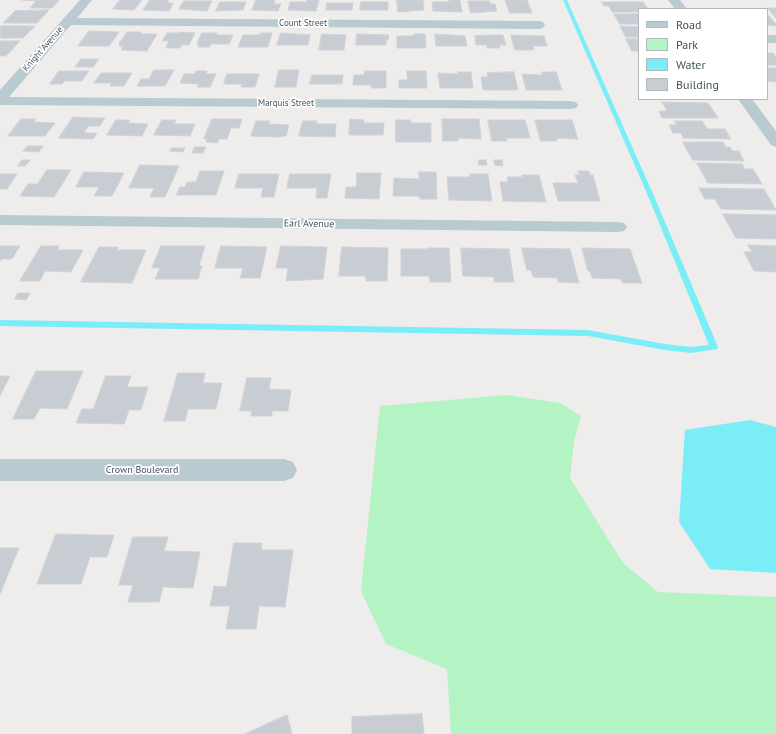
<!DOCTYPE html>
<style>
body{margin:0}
#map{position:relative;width:776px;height:734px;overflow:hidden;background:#efecec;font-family:"PT Sans",sans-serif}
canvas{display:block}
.legend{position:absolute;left:638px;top:8px;width:130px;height:92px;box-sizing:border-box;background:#fff;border:1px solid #b3babe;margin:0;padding:5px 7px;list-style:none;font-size:12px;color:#42535c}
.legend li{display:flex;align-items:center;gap:8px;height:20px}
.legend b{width:20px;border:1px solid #b3babe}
</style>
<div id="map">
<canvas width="776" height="734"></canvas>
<ul class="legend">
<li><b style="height:5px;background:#bacad1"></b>Road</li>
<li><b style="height:11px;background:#b4f3c3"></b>Park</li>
<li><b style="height:11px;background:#7bedf6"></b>Water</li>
<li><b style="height:11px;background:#c7cdd2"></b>Building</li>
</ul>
</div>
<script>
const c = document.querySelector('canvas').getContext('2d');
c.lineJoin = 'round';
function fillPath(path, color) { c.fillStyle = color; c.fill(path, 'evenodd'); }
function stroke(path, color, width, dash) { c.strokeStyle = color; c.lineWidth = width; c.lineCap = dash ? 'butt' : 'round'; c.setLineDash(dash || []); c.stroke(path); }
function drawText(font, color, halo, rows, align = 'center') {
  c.font = font + ' "PT Sans",sans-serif'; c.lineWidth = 3.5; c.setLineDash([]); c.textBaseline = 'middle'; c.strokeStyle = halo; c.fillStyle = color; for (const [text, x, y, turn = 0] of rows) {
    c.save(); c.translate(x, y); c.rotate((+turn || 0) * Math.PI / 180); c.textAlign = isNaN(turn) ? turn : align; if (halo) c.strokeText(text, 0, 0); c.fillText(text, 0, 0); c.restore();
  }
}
const green = new Path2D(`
 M507 395 560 403 581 416 574 442 570 478 623 563 658 592 776 597V734H451L447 669 386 644 361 591 380 406Z`);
const water = new Path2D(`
 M750 420 776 427V573L710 569 679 522 685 430Z`);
const stream = new Path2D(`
 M563 0H567L654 196 718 347 717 349 691 353 665 350 588 336 0 326V320L588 330 665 344 691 347 709 345 648 196Z`);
const building = new Path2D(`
 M22 0H59L52 8H30L36 1Z
 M120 0H142L134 10 113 9Z
 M150 0H169L167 3H173L169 11 143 10Z
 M256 0H275L274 4H281L278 11 252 10Z
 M307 0H319L316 11 288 10 290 2H307Z
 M397 0H423L424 10 398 12Z
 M449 0H460L462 12 433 11 432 2H449Z
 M505 0H527L532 13H510Z
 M184 1H212L207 11 179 9Z
 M468 1H490V4H495L497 11 471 13Z
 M220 2H246L243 10 216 11Z
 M361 2H388V10H360Z
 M602 2H643L648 9H639V12H612L609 6H604Z
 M327 3H353L352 10H326Z
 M767 8H776V18L770 11Z
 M49 10 37 23H3L15 11Z
 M614 14H639V24H620Z
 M767 14 776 24V26L767 25Z
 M1 26H35L23 38H0Z
 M620 26 639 27V37H626Z
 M89 31 119 32 109 46H78Z
 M127 32H141L140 34H157L147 51 121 50 123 47 119 46 121 44H119Z
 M180 32 195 33 189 45H181L180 48H166L169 41H162L167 33H179Z
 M202 33H217L216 35H233L229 44H211L209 47H198L199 44H197Z
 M261 33H272L268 47H238L243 35H258Z
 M281 33 310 35 308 45H277Z
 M322 34 346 35 344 50H319Z
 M357 34 389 35 388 40H386V45H356Z
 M415 34H425L426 48H397V36H412Z
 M435 34 465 36 467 46H436Z
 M490 35H503L506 45H499L500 48H487V45H476L475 36Z
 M511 35 544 36 547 46H533L534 50H515Z
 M626 39H639V51H632Z
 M0 41H20L6 56H0Z
 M767 53H773L776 57V65H767Z
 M81 59H99L93 67H75Z
 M767 68H776V82L767 81Z
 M154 70H174L165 86H137L141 79H149Z
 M279 70H299L296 87H275Z
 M59 71H89L82 81H64L62 84H50Z
 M196 71H207L206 74H216L210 87H197L199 84 180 83 184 74H195Z
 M365 71H386V88H371V85H353L354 75H364Z
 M407 71H426L427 88H399V80H407Z
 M458 72H471L473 88H440L438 73 458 74Z
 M514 72 518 90H483L481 77H488L487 73Z
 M542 72H556L562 90H526L522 74 542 75Z
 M101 73H132L124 86H110L112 83H94Z
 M227 74H259L255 87H241L242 84H224Z
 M312 75H343L342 84H310Z
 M662 102 708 103 718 118H662L659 111H667Z
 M73 117 94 118H105L100 126H88L84 133H97L93 139 59 138Z
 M21 119H36L34 122 55 123 45 136H8Z
 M212 119H242L239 128H231L227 139H219L217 143 206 142 207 139H204Z
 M350 119 364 120V123H384L383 135H349Z
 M442 119H479L481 139 458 138V141H443Z
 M116 120H130L128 123 148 124 142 136 107 135Z
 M162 120H176L174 124H195L190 136 154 135Z
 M396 120H411V123H431V142H396Z
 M488 120H525L530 138H506L507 141H492Z
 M535 120H572L578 139 556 138 557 141H541Z
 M256 121H270L269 124 289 125 286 136 276 137 251 136Z
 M303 121H317L316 124H336L335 137 299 136Z
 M674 121H702L707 129H725L731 139 683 138 681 133H673L669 125H677Z
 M683 142H723L726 147H730L733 151H739L744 161 693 160Z
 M28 146H43L39 152 23 151Z
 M195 147H206L203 153H192Z
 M172 148H185L183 152 170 151Z
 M22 160H30L25 166H18Z
 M479 160H486L487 165H479Z
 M494 160H502L503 166 495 165Z
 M697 163 742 164 745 169H753L762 184 708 183Z
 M140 165 179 166 165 197H150L154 188H129Z
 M47 170H71L54 197 20 196 28 184H37Z
 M200 171H224L216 195H176L180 187H185L187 182H196Z
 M578 171H589L590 175H593L600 201H558L553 183H578L575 175H579Z
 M84 172 124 173 112 196H94L99 187H76Z
 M419 172H436L437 199H420L419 196H393L394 178 419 179Z
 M357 173H381L379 199 345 198 346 187H356Z
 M0 174H17L7 189H0Z
 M239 174H279L274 197H261L263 188H235Z
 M290 174H331L327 198H316L317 188H287Z
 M470 174H488L492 201 449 200 447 177H470Z
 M522 175H539L546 202 503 201 500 182H508L507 177H523Z
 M699 188 764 189 776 210 721 209 715 199H705Z
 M723 214 776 215V239L736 238Z
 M748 245 776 246V272L754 271 744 252H752Z
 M0 246H20L12 259H1L0 261Z
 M41 246H59L57 250H83L71 272 45 271 40 281H20Z
 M161 246H205L199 266H202L198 279H155L160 268H152Z
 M221 246 267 247 260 278H240L243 268H215Z
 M281 246 327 247 323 279 286 281 288 268H276Z
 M99 247H118L117 250H146L132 283 81 282Z
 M342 247 388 248 387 281H366V276H339Z
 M428 248H449L451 282H430L429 276H401V249H428Z
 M461 248 509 249 514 282H494V277L463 276Z
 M522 248 570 249 579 283 558 282 557 278 533 277 531 270H527Z
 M582 248 630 249 642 283H622L621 279 592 278 590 271H588Z
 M18 293H30L26 300 15 299Z
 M36 371H83L67 409 40 408 34 419H13Z
 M178 373H205L203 383H222L216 409H188L185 421H164Z
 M0 376H10L0 396Z
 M106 376H131L127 387H148L141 410H129L124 424 76 423 82 409H93Z
 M247 378H271L269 389 291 390 288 411H272V416H251L252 411H240Z
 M56 534 98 535H114L107 557H90L81 584H37Z
 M133 537H168L164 551 200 552 193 588 163 587 159 602H128L133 585H119Z
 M234 543H262L261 550H293L285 607 259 606 256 629H226L230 606H210L214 586 226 587Z
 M0 548H19L0 594Z
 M422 714 424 734H352V717Z
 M287 715 292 734H245Z`);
const minor = new Path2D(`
 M80 0H92L77 18 539 21 543 22 545 25 543 28 539 29 71 25 9 97 571 101 576 102 578 105 576 108 571 109 0 105V90Z
 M668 0H680L687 9H675Z
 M767 35H776V43H767Z
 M738 99H752L776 131V147L771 145Z
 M0 215 618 222 624 223 627 227 624 231 618 232 0 225Z
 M0 459H284L293 462 297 470 293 478 284 481H0Z`);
const farStreetnames = [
 ["Count Street",303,23],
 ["Knight Avenue",43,49,-49],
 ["Marquis Street",286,103]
];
const streetNames = [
 ["Earl Avenue",309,224,1],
 ["Crown Boulevard",142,470]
];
fillPath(green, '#b4f3c3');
fillPath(water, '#7bedf6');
fillPath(stream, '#7bedf6');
fillPath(building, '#c7cdd2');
stroke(building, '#cfd3d9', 1);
fillPath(minor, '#bacad1');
drawText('9px', '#42535c', '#fff', farStreetnames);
drawText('10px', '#42535c', '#fff', streetNames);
</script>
